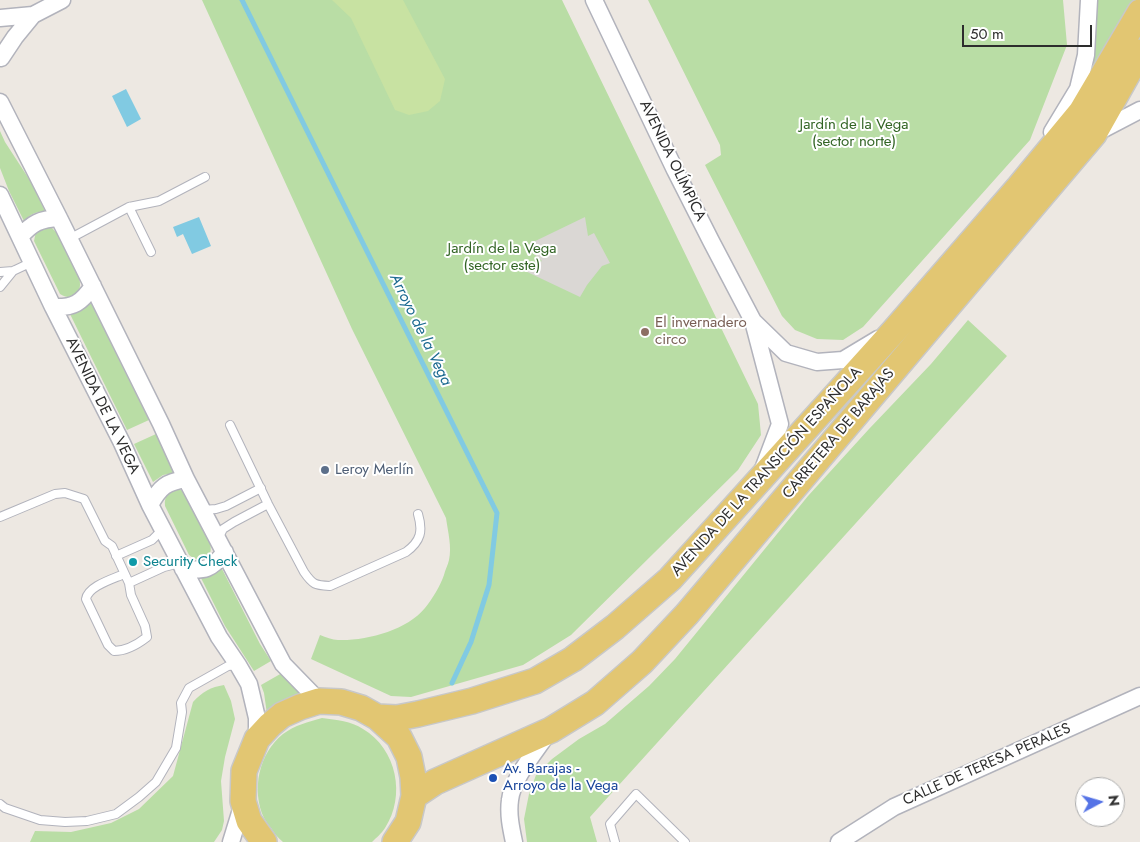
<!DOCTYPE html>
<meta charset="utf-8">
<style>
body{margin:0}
#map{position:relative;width:1140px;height:842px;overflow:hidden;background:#ede8e2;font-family:Jost,sans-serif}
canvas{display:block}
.north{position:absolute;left:1075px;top:777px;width:50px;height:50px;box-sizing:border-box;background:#fff;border:1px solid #ababab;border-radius:50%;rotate:84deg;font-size:14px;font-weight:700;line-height:20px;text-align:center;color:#2d2d2d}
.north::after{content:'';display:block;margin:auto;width:18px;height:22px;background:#5573e6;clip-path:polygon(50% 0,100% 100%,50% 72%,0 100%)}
.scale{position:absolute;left:962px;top:25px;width:130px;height:22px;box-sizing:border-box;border:2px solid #2d2d2d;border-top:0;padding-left:6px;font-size:15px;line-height:18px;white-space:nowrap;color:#2d2d2d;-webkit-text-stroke:4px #fff;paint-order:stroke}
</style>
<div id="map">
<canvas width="1140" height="842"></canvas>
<div class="north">N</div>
<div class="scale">50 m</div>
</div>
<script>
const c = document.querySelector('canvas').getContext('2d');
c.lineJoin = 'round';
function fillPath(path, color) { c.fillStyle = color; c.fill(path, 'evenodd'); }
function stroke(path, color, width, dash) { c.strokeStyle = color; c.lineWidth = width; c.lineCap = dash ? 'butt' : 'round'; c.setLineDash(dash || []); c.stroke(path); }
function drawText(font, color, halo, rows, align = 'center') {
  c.font = font + ' Jost,sans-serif'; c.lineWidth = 4; c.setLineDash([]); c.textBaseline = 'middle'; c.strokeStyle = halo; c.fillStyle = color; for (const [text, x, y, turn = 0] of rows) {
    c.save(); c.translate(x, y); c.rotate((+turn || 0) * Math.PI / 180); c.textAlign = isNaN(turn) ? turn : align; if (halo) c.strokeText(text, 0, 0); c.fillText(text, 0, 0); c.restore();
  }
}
const green = new Path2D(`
 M202 0H562L758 404 761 435 738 470 571 635 523 665 411 697 391 696 311 659 320 635C326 637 332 640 338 640 367 641 407 630 425 608 433 598 440 586 444 575 445 570 448 565 449 560 452 547 448 532 446 518L352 329Z
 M648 0H1063L1067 45 1030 140 863 327 843 340 817 339 795 330 782 316 705 165 721 155 720 145Z
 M1095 0H1135L1082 96 1091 64 1097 23Z
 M0 131 5 142 31 182 45 211C36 212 30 214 24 221L9 191 0 168Z
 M46 227 52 228 57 233 79 277C83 292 75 303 60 294L34 241 36 231Z
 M91 303 149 420 127 430 70 314 81 311Z
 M968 320 1007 356 590 817 597 842H527L524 819 529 794 536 775 552 759 579 739 605 724 649 686 675 659 808 496 869 429 931 364Z
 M156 434 175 473 163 475 153 482 134 444Z
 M176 489 181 490 185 493 210 542C214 559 202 566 189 555L165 506C164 496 168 494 176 489Z
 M221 567 260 644 271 661 254 671 225 626 201 578 211 575Z
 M282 673 305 694 267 714 264 693 261 685Z
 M224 685 231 701 235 719 225 757 221 781 224 821 222 830 214 842H30L35 831 71 832 111 823 139 809 173 776 193 702C202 692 211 687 224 685Z
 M322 718C337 720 351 721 363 729 397 749 406 796 385 828 382 833 376 838 372 842H283C278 838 274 833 271 828 268 825 266 821 264 818 251 790 259 753 283 734 295 725 308 722 322 718Z`);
const pitch = new Path2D(`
 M332 0H403L445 79 440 101 428 111 409 115 395 110 351 18Z`);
const plaza = new Path2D(`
 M585 217 588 236 594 233 610 263 602 266 587 285 580 297 523 270 542 261 525 246Z`);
const water = new Path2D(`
 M126 89 141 119 127 127 112 96Z
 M199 217 211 246 192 254 183 234 177 237 173 227Z`);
const stream = new Path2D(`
 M242 0 497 513 489 585 471 642 452 683`);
const lane = new Path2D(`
 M129 207 159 201 205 177
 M69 239 129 207 151 252
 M0 272 13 271 32 262
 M0 287 13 271
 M230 425 268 504 304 572C313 585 315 585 330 586L406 552C421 541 423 531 418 514
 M203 510 216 509 226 506 261 488
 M0 517 55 494 65 493 84 499 105 541 112 546 129 583 131 595 145 626 147 637C138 644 126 651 114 651L108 645 86 599C88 586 113 579 124 574
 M218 539 223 529 234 522 268 504
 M116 556 152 540 163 529
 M129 583 164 567 180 563
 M0 804 5 808 40 820 65 822 87 821 116 814 139 797 156 782 176 748 182 712 181 703 189 688 228 666 238 665
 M615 842 610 824 636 794 685 842`);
const street = new Path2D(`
 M594 0 675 170 711 241 753 321 780 424 763 469
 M0 18 33 15 62 0
 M1 58 15 37 33 15
 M0 102 59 218 161 424 186 479 283 664 319 701
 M1052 132 1078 89 1086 55 1089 0
 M1096 133 1140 110
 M0 195 53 307 122 443 150 505 219 637 238 665 249 684 257 718V739
 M20 237C32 223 40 219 59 218
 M53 307C74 308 81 303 93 286
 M753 321 786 353 817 362 843 360 878 339
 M150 505C160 487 166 482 186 479
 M183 569C205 571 211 570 225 552
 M231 842 243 803
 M514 842C511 828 508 814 510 800 512 779 536 751 548 733
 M839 842 894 807 1140 696`);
const primary = new Path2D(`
 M377 717 397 718 418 714 472 701 535 681 573 659 615 627 670 579 894 331 1019 187 1081 112 1140 12
 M414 796 435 782 551 730 595 703 642 662 687 614 1094 134 1140 52
 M264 842 249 821 243 801 244 771 257 739 270 725 282 715 300 707 319 701 341 702 361 708 377 717 399 737 409 757 413 777 414 796 408 822 395 842`);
const markers = [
 [645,332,5,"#8d6e63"],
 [325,470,5,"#5c6f8a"],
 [133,562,5,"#0f9aa8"],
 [493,778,5,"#1a4fb4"]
];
const parkNames = [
 ["Jardín de la Vega",854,125],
 ["(sector norte)",854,142],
 ["Jardín de la Vega",502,249],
 ["(sector este)",502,266]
];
const streetNames = [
 ["AVENIDA OLÍMPICA",672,161,64],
 ["AVENIDA DE LA VEGA",102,406,64],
 ["CARRETERA DE BARAJAS",839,434,-50],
 ["AVENIDA DE LA TRANSICIÓN ESPAÑOLA",767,472,-48],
 ["CALLE DE TERESA PERALES",987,765,-24]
];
const educationNames = [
 ["El invernadero",655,323],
 ["circo",655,340]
];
const serviceNames = [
 ["Leroy Merlín",335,470]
];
const cultureNames = [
 ["Security Check",143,562]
];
const transitNames = [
 ["Av. Barajas -",503,769],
 ["Arroyo de la Vega",503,786]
];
const waterNames = [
 ["Arroyo de la Vega",420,330,64]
];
fillPath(green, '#b9dda5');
fillPath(pitch, '#c8e2a2');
fillPath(plaza, '#dad7d4');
fillPath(water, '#81cae2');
stroke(stream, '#81cae2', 5);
stroke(lane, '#b2b3bc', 10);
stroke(street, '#b2b3bc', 19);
stroke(primary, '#c8c8c8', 28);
stroke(lane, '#fff', 8);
stroke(street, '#fff', 16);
stroke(primary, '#e2c672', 25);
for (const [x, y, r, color] of markers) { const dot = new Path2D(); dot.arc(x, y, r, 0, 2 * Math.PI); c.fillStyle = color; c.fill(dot); stroke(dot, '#fff', 2); }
drawText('15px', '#326424', '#fff', parkNames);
drawText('15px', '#2d2d2d', '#fff', streetNames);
drawText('15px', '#785e54', '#fff', educationNames, 'left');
drawText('15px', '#4e5e75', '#fff', serviceNames, 'left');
drawText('15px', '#0d838f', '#fff', cultureNames, 'left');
drawText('15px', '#164399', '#fff', transitNames, 'left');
drawText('italic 16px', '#1d6b91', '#fff', waterNames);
</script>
